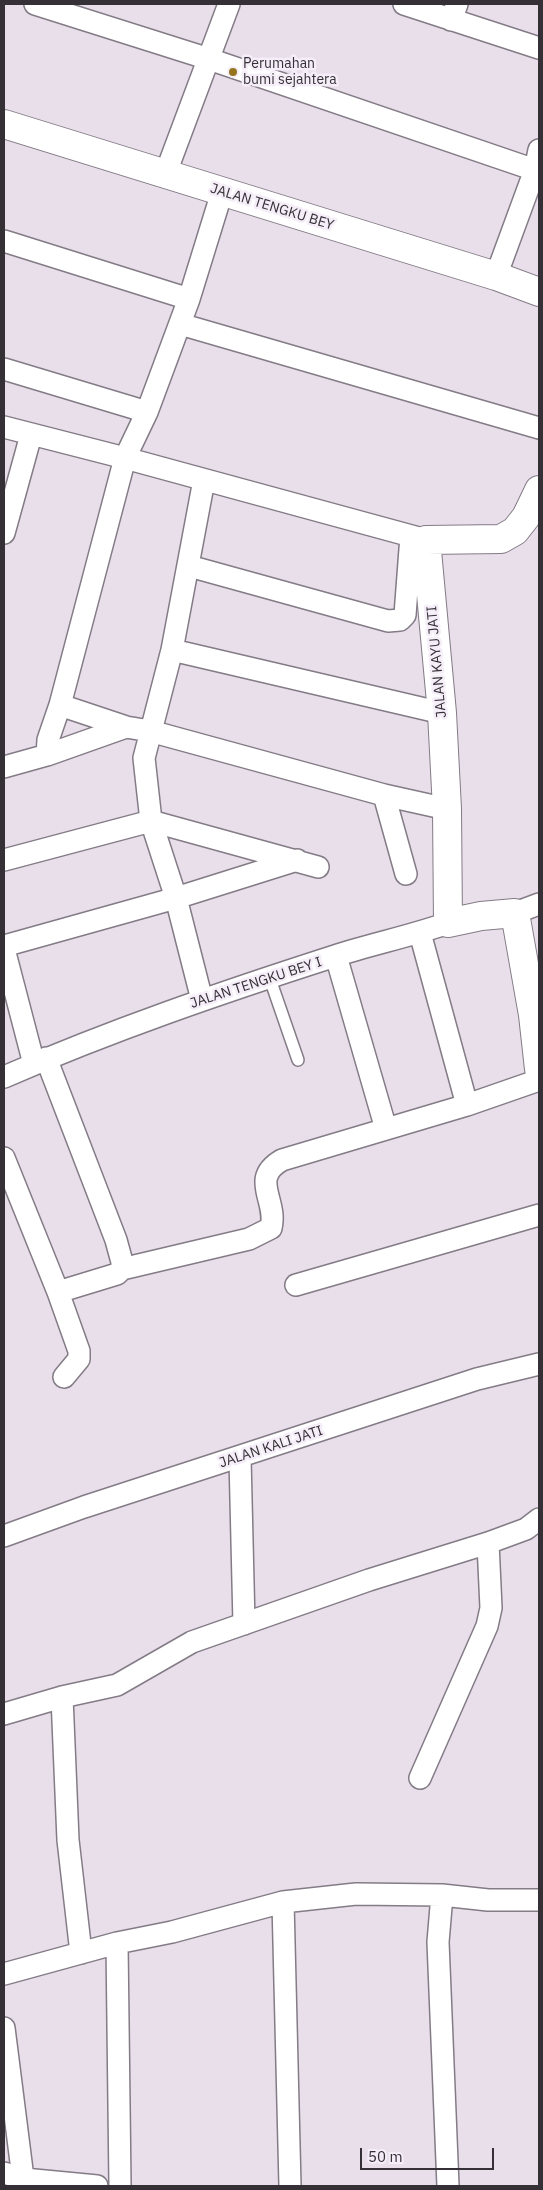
<!DOCTYPE html>
<style>
body{margin:0}
#map{position:relative;width:543px;height:2190px;overflow:hidden;background:#e8dfeb;font-family:"IBM Plex Sans",sans-serif}
canvas{display:block}
.frame{position:absolute;inset:0;border:5px solid #343035;pointer-events:none}
.scale{position:absolute;left:360px;top:2148px;width:134px;height:22px;box-sizing:border-box;border:2px solid #343035;border-top:0;padding-left:6px;font-size:15px;line-height:18px;white-space:nowrap;color:#343035;-webkit-text-stroke:4px #f5edf8;paint-order:stroke}
</style>
<div id="map">
<canvas width="543" height="2190"></canvas>
<div class="frame"></div>
<div class="scale">50 m</div>
</div>
<script>
const c = document.querySelector('canvas').getContext('2d');
c.lineJoin = 'round';
function stroke(path, color, width, dash) { c.strokeStyle = color; c.lineWidth = width; c.lineCap = dash ? 'butt' : 'round'; c.setLineDash(dash || []); c.stroke(path); }
function drawText(font, color, halo, rows, align = 'center') {
  c.font = font + ' "IBM Plex Sans",sans-serif'; c.lineWidth = 5; c.setLineDash([]); c.textBaseline = 'middle'; c.strokeStyle = halo; c.fillStyle = color; for (const [text, x, y, turn = 0] of rows) {
    c.save(); c.translate(x, y); c.rotate((+turn || 0) * Math.PI / 180); c.textAlign = isNaN(turn) ? turn : align; if (halo) c.strokeText(text, 0, 0); c.fillText(text, 0, 0); c.restore();
  }
}
const lane = new Path2D(`
 M270 979 298 1060`);
const street = new Path2D(`
 M35 4 209 59 535 170
 M404 4 539 48
 M451 20 457 4
 M165 175 229 4
 M4 241 189 299
 M496 276 535 170 539 150
 M180 324 539 428
 M4 369 147 412
 M4 427 125 458 426 540
 M4 533 31 435
 M189 566 388 621 400 620 405 615 411 536
 M172 650 442 713
 M60 705 126 727 150 731 384 795 447 809
 M47 755 48 740 60 705 125 458 147 412 189 299 222 192
 M4 767 47 755 126 727
 M384 795 406 874
 M4 860 151 821 318 867
 M515 913 539 904
 M420 933 467 1105
 M4 946 176 898 297 860
 M4 949 34 1064
 M336 956 386 1129
 M202 1000 176 898 151 821 144 758 172 650 204 480
 M4 1077C112 1030 223 992 335 956 372 944 411 936 448 923
 M4 1158 58 1292 117 1274 122 1269V1262L116 1240 46 1058
 M122 1269 249 1239 271 1228C278 1200 249 1179 282 1160L467 1105 539 1080
 M296 1285 539 1215
 M58 1292 79 1351V1359L64 1377
 M240 1458 244 1624
 M4 1536 84 1507 477 1379 539 1364
 M62 1697 68 1840 81 1953
 M4 1714 62 1697 117 1685 192 1642 369 1580 488 1543 526 1529 539 1519
 M420 1778 487 1626 491 1608 488 1543
 M442 1895 438 1942 448 2186
 M283 1902 290 2186
 M117 1943 120 2186
 M4 1974 117 1943 172 1932 283 1902 356 1894 442 1895 488 1900H539
 M4 2028 24 2186
 M4 2173 24 2179 97 2186`);
const secondary = new Path2D(`
 M4 124 496 276 539 292
 M539 490 526 517 515 531 501 539 426 540 442 713 447 809 448 923 481 916 515 913 533 1015 539 1069`);
const markers = [
 [233,72,5,"#95751d"]
];
const poiNames = [
 ["Perumahan",243,64],
 ["bumi sejahtera",243,80]
];
const streetNames = [
 ["JALAN TENGKU BEY",272,207,17],
 ["JALAN KAYU JATI",437,662,-95],
 ["JALAN TENGKU BEY I",256,983,-18],
 ["JALAN KALI JATI",271,1447,-18]
];
stroke(lane, '#837b85', 14);
stroke(street, '#837b85', 24);
stroke(secondary, '#837b85', 30);
stroke(lane, '#fff', 11);
stroke(street, '#fff', 21);
stroke(secondary, '#fff', 28);
for (const [x, y, r, color] of markers) { const dot = new Path2D(); dot.arc(x, y, r, 0, 2 * Math.PI); c.fillStyle = color; c.fill(dot); stroke(dot, '#f5edf8', 2); }
drawText('14px', '#343035', '#f5edf8', poiNames, 'left');
drawText('14px', '#343035', '#f5edf8', streetNames);
</script>
